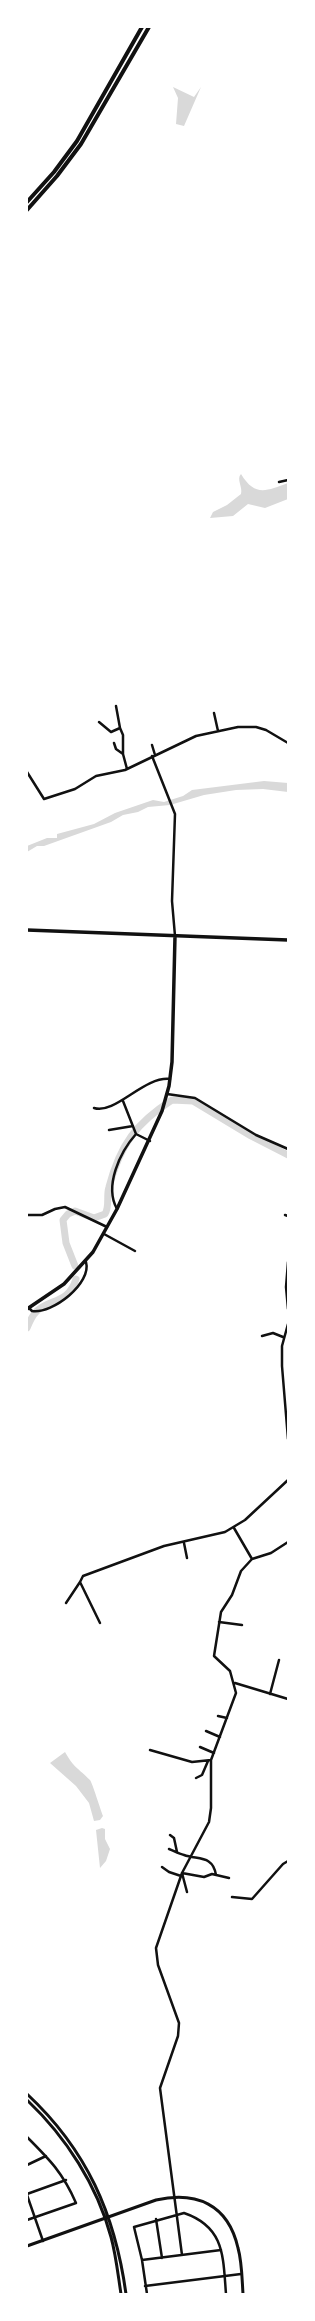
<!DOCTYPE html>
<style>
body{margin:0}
#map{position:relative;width:315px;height:2321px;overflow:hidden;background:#fff;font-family:"Golos Text",sans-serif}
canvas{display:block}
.frame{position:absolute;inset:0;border:28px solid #fff;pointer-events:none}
</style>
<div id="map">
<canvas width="315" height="2321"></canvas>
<div class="frame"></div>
</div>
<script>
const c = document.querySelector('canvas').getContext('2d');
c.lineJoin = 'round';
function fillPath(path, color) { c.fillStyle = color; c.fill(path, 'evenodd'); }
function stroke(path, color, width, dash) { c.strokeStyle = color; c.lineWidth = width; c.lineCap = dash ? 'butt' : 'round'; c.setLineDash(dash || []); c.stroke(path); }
const water = new Path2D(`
 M173 87 194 97 201 87 184 126 176 124 178 98Z
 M241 474C255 497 266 491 288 483V499L265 508 248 504 233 516 210 518 213 512 227 505 241 494C243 487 236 479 241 474Z
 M264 781 288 783V792L263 789 236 790 204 795 170 805 148 807 138 812 123 815 111 822 44 846H37L27 852V846L47 838H57V834L94 824 115 813 153 800 164 802 183 796 192 790Z
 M65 1752C74 1768 78 1768 90 1780 92 1782 101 1811 103 1816L100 1820 94 1821 89 1803 76 1786 50 1763Z
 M102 1828 105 1829V1839L110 1849 106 1861 100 1868 96 1830Z`);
const river = new Path2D(`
 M75 1266 66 1243 63 1220 68 1214 75 1211 94 1218 105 1214C110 1206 106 1196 109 1187 120 1145 136 1123 172 1100L193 1101 251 1136 288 1155
 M27 1328C29 1323 32 1316 36 1312 49 1298 68 1305 76 1279`);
const minor = new Path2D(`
 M279 482 288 480
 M116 706 120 728 123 735V754L127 769
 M214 713 218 731
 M99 722 111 732 120 728
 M114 743 116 749 123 754
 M152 745 155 755
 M152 756 175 814 172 901 175 936
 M27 772 44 799 75 789 96 776 125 770 196 736 238 727H256L266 730 288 743
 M167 1094 195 1098 256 1135 288 1149
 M123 1101 136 1134 150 1141
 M94 1108C115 1115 144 1076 170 1079
 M109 1130 133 1126
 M117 1209C104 1186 120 1152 136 1134
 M27 1215H42L55 1209 65 1207 107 1227
 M285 1215 288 1216
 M104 1234 135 1251
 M288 1262 286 1287 288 1309
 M29 1308 32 1311C53 1314 92 1283 86 1262
 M288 1324 282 1346V1366L288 1439
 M262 1336 273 1333 283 1337
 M184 1543 187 1558
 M252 1559 271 1553 288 1542
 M66 1603 80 1582
 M219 1622 242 1625
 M100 1623 80 1582 83 1576 164 1546 225 1532 245 1520 288 1480
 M235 1683 288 1699
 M270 1694 279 1660
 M218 1716 227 1718
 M206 1731 220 1737
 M200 1747 214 1753
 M150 1750 192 1762 211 1760
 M196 1778 202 1775 208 1761
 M170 1835 174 1838 177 1852
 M169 1849C174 1851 179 1854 184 1855 198 1860 213 1855 216 1875
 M162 1867 169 1872 181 1876
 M187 1892 182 1873 204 1877 212 1874 229 1878
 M232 1897 252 1899 283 1864 288 1861
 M27 2137C50 2160 63 2173 76 2203L27 2220
 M27 2165 46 2156
 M27 2194 66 2180
 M27 2195 43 2241
 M156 2219 162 2258
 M182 2255 160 2088 178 2036 179 2023 158 1965 156 1948 182 1873 209 1822 211 1808V1760L236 1693 230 1671 214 1656 221 1612 232 1595 241 1571 252 1559 234 1528
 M142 2260 221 2250
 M145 2286 241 2274
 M147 2294 142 2260 134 2227 184 2213C225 2227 223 2257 226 2294`);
const tertiary = new Path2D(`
 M27 2094C87 2150 115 2214 126 2294
 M27 2100C66 2137 97 2185 111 2237 116 2255 118 2275 121 2294
 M27 2246 156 2200C196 2191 228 2204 238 2248 242 2262 242 2279 243 2294`);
const secondary = new Path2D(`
 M27 930 288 940
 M27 1309 64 1284 93 1252 117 1209 162 1111 169 1086 172 1062 175 936`);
const trunk = new Path2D(`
 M27 202 54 172 77 141 142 27
 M27 210 57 176 81 144 149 27`);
fillPath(water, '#d9d9d9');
stroke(river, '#d9d9d9', 7);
stroke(minor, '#111', 2.5);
stroke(tertiary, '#111', 3);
stroke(secondary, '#111', 3.5);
stroke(trunk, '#111', 4);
</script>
